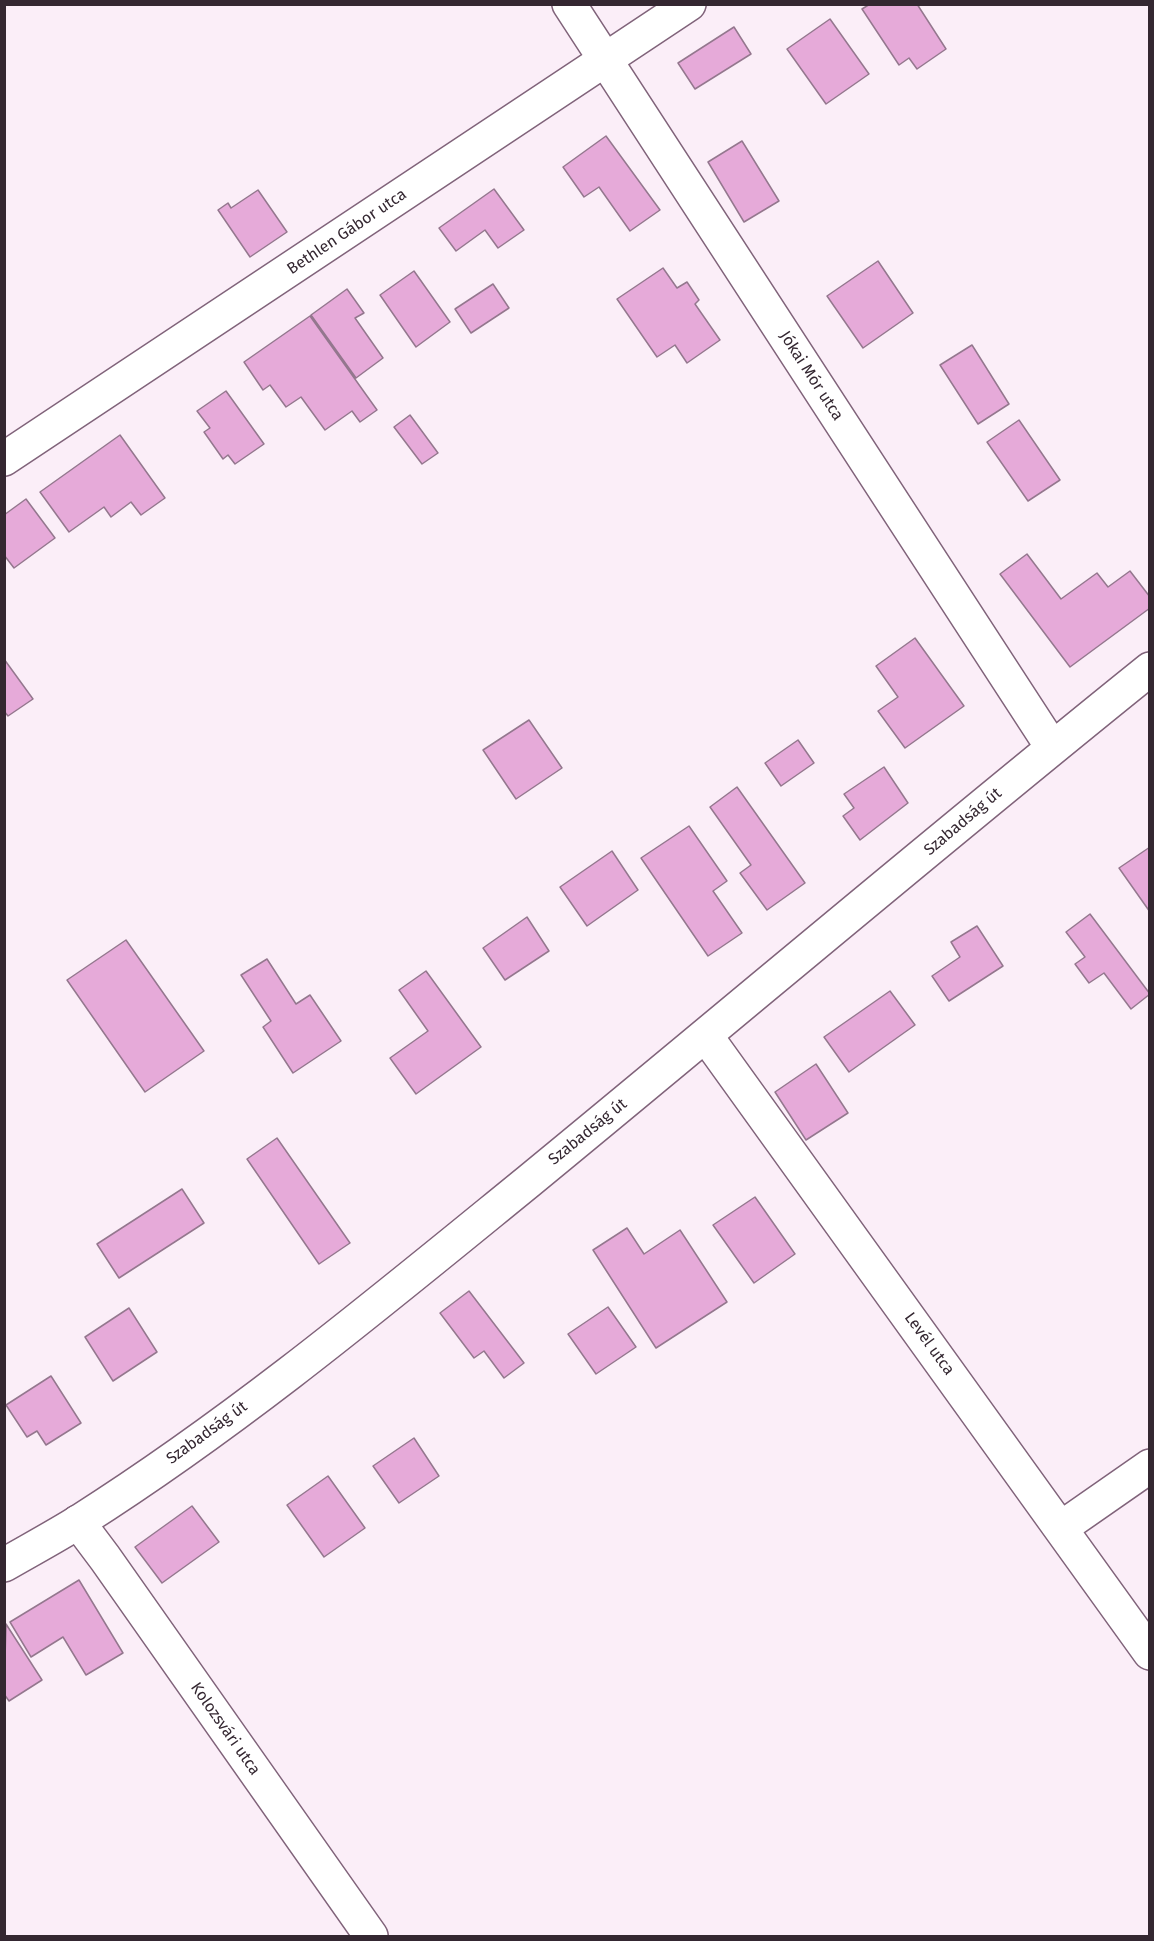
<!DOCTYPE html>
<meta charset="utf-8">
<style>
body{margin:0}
#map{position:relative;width:1154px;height:1941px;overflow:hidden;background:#fbeef8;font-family:"Fira Sans",sans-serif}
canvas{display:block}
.frame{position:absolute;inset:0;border:6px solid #342731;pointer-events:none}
</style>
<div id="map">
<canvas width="1154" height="1941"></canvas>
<div class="frame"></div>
</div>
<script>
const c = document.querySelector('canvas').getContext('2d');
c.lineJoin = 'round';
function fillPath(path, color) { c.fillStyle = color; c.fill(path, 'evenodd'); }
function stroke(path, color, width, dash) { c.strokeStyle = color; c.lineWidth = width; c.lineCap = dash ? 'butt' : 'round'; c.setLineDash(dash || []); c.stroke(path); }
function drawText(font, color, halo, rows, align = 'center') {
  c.font = font + ' "Fira Sans",sans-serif'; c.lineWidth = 4.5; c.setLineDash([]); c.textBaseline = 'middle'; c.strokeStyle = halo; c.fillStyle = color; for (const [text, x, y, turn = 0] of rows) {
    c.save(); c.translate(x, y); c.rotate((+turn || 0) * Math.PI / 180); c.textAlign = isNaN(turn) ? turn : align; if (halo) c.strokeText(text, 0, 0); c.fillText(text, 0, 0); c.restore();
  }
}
const building = new Path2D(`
 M870 4H917L946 49 917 69 909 58 899 65 862 9Z
 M830 19 869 74 826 104 787 49Z
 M734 27 751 54 695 89 678 63Z
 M606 136 660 210 630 231 599 187 584 197 563 167Z
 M742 141 779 201 744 222 708 162Z
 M494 189 524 230 498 248 485 230 456 251 439 228Z
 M258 190 287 232 250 257 218 210 228 203 231 208Z
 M878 261 913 313 863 348 827 296Z
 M663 268 677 288 687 282 699 300 695 304 720 340 687 363 675 345 657 357 617 299Z
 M414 271 450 322 416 347 380 295Z
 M493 284 509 308 471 333 455 309Z
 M347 289 364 313 355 318 383 358 356 378 311 315Z
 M310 316 377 410 360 422 352 411 325 430 301 397 286 407 270 385 263 390 244 362Z
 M972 345 1009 404 978 424 940 365Z
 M226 391 264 444 235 464 228 455 223 459 204 432 210 428 197 411Z
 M410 415 438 453 422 464 394 427Z
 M1019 420 1060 480 1028 501 987 442Z
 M120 435 165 498 141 515 131 502 111 517 104 507 69 532 40 492Z
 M26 499 55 538 14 568 4 555V515Z
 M1027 554 1061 599 1097 573 1108 587 1130 571 1150 597V608L1070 667 1000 574Z
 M915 638 964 706 905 748 878 711 898 697 876 666Z
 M4 659 33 699 8 716 4 711Z
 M529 720 562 768 516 799 483 750Z
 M798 740 814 763 781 786 765 763Z
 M884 767 908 803 860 840 843 816 854 808 844 794Z
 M737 787 805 883 767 910 740 873 751 865 710 807Z
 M689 826 727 881 713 891 742 933 708 956 641 858Z
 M1150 847V912L1119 868Z
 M612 851 638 890 587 926 560 887Z
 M1090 914 1150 994 1131 1009 1104 973 1089 983 1075 964 1085 957 1066 932Z
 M527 917 549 951 505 980 483 948Z
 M977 926 1003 966 949 1001 932 976 960 957 951 942Z
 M126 940 204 1051 145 1092 67 980Z
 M267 959 296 1004 310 995 341 1041 293 1073 263 1027 271 1021 241 975Z
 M426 971 481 1047 416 1094 390 1058 428 1031 399 990Z
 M890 991 915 1025 849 1072 824 1037Z
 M816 1064 848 1113 806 1140 775 1092Z
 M277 1138 350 1243 319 1264 247 1159Z
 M182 1189 204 1223 119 1278 97 1244Z
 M755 1197 795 1254 754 1283 713 1225Z
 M627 1228 644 1254 680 1230 727 1302 656 1348 593 1250Z
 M469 1291 524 1363 504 1378 484 1351 474 1358 440 1313Z
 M608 1307 636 1347 596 1374 568 1334Z
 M129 1308 157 1352 113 1381 85 1337Z
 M51 1376 81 1423 46 1445 37 1431 27 1437 6 1405Z
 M414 1438 439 1476 399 1503 373 1466Z
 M328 1476 365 1528 324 1557 287 1505Z
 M192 1506 219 1542 162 1583 135 1547Z
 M79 1580 123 1653 86 1675 63 1637 31 1657 10 1622Z
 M6 1624 42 1680 9 1701 4 1694Z`);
const minor = new Path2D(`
 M569 4 1052 747
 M4 459 689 4
 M706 1036 1150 1653
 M78 1522 105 1558 371 1936
 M1061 1528 1150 1466`);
const major = new Path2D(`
 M4 1565C30 1550 56 1536 80 1521 239 1420 384 1299 529 1181 736 1011 941 837 1150 669`);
const streetNames = [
 ["Bethlen Gábor utca",347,232,-34],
 ["Jókai Mór utca",811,376,57],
 ["Szabadság út",963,822,-40],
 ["Szabadság út",588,1132,-39],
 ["Levél utca",929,1344,54],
 ["Szabadság út",207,1433,-36],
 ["Kolozsvári utca",225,1729,55]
];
fillPath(building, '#e6aad9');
stroke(building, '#94778e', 1.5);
stroke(minor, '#80637a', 36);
stroke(major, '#80637a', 36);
stroke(minor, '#fff', 33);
stroke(major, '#fff', 33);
drawText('16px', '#342731', '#fff', streetNames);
</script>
